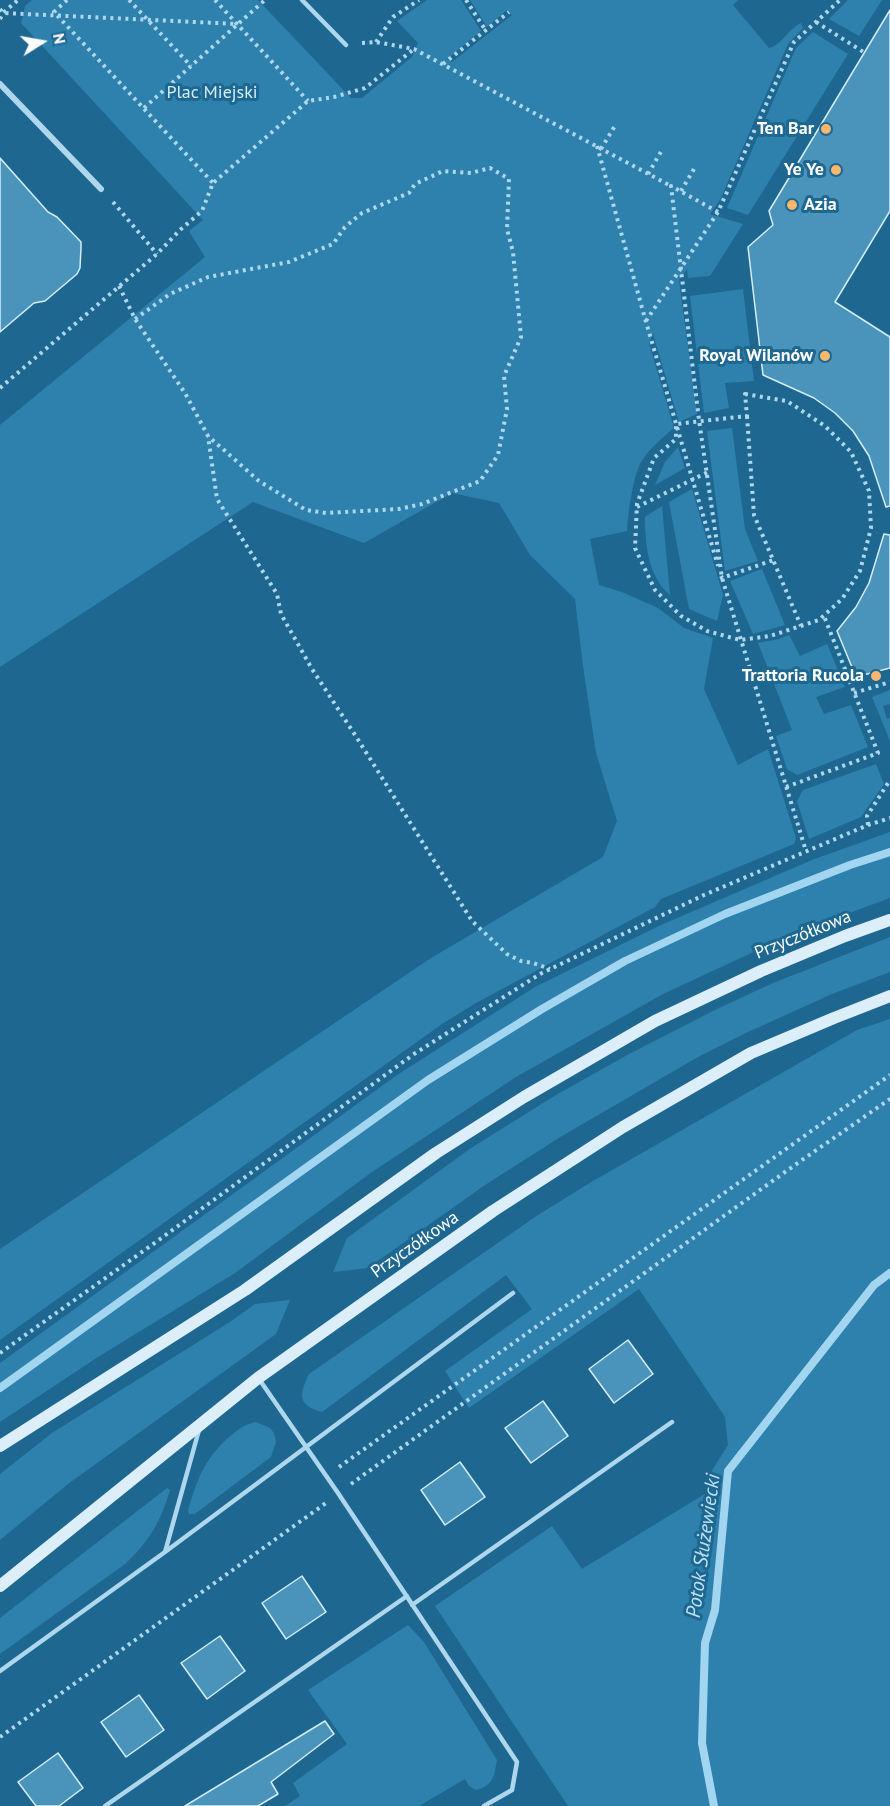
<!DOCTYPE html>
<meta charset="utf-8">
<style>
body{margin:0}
#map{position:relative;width:890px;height:1806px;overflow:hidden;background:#1e6791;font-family:"PT Sans",sans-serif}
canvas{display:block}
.north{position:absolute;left:12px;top:12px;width:60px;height:60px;-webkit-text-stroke:4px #1e6791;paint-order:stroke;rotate:79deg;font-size:16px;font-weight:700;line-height:24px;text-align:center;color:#fff}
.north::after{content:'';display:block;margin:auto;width:21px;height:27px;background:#fff;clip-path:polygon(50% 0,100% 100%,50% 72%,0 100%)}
</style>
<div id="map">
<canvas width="890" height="1806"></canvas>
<div class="north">N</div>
</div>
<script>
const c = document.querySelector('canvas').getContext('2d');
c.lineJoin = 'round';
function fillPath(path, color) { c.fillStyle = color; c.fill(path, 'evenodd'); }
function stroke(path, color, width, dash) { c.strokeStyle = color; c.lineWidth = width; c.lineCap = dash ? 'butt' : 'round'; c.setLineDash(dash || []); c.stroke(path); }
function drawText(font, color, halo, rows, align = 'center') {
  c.font = font + ' "PT Sans",sans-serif'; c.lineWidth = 6; c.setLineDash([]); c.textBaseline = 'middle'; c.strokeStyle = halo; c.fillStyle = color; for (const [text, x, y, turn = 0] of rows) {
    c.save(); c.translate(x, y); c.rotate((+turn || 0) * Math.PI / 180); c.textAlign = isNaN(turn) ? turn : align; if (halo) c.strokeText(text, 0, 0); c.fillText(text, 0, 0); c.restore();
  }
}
const green = new Path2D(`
 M32 0H258L351 98H362L412 57 418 43 397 21 427 0H461L481 31 447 59 452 62 512 15 507 10 487 27 470 0H738L733 5 769 48C783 44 788 29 801 23L803 28 788 44 720 200 710 214 743 224 710 276 688 278 687 269 679 280 697 414 679 422 653 334 649 343 674 428C662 438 649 449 641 462 633 477 628 513 627 531L590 539 599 585 622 592 658 608 684 628 713 638 704 689 738 765 768 749 796 838 794 844 661 899 655 907 476 1003 442 1024 0 1340V1249L431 958 603 857 617 821 596 753 583 666 575 599 530 555 499 503 452 493 364 543 253 502 0 667V425L205 257 189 231 203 220 21 23 25 6Z
 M848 0H882L859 36 829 19Z
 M813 32 848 54 748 215 727 208 796 48Z
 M743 289 754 381 725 383 729 408 704 413 690 296Z
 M732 428 745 529 758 561 725 571 707 431Z
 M678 447 685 468 655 485 665 462Z
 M692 489 723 595 717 621 689 609 669 502Z
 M662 506 670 595C648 577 645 544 645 517Z
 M762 569 785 625 753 634 730 581Z
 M789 635 800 656 827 644 845 687 816 697 824 714 851 705 868 747 797 775 787 769 776 736 792 730 758 643 779 639Z
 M890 690V705L889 704 883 706 887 719 890 718V741L872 697Z
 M876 764 884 784 861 817 809 839 797 801 803 790Z
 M890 832V898L790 935 663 994 516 1077 372 1172 235 1273 98 1357 0 1422V1363L397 1075 535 987 661 925 812 860Z
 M890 937V972L832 994 746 1033 698 1057 562 1136 485 1185 368 1268 333 1272 347 1238 471 1148 556 1095 629 1054 717 1009 773 983Z
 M890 1019V1806H568L435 1606 552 1526 582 1569 708 1492 711 1472 728 1445 725 1417 639 1289 469 1408 445 1371 532 1309 506 1275 322 1412C297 1405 299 1395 309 1374L538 1215 593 1181 857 1030Z
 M290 1300 276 1334 68 1484 0 1540V1474L52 1433 230 1322 255 1304Z
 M256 1422 270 1428 274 1433 276 1442 271 1457 195 1514H189L188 1510C196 1482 205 1458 228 1438 237 1430 245 1424 256 1422Z
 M167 1488 170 1490C161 1521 149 1542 125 1564L0 1654V1618Z
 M408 1625 424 1642 497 1760C494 1776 494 1785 476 1790L469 1786 465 1779 419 1806H285L300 1796 293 1783 347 1744 308 1690Z`);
const stream = new Path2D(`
 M0 1388 428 1080 542 1009 625 961 725 914 850 865 890 852
 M714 1806 702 1743 705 1643 715 1610 728 1471 874 1285 890 1273`);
const building = new Path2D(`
 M890 10V211L835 302 890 337V506L886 507 869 456 853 431 835 413 814 398 763 375 748 247 773 225 769 211Z
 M0 158 48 212 57 217 81 242V247L80 268 77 274 45 301 34 303 0 332Z
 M884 534 890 535V668L856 677 837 631 856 607 869 583Z
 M628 1340 653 1374 614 1403 589 1369Z
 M543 1401 568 1436 531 1463 505 1428Z
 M460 1462 485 1497 445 1525 421 1490Z
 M302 1576 326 1612 286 1639 262 1603Z
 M220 1636 245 1671 207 1699 181 1663Z
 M139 1695 164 1730 126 1757 101 1722Z
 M325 1721 334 1734 271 1782 278 1794 258 1806H185Z
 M58 1753 83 1788 59 1806H36L18 1782Z`);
const path = new Path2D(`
 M67 0 54 12 213 183
 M129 0 191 66
 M215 0 308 101
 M466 0 486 31
 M0 9 3 13 238 24
 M0 19 3 13 18 0
 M816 22 865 53
 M376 42 393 17 419 0
 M362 43 376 42 414 49 671 186
 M443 64 509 12
 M144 108 265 0
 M597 146 646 322 718 566
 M601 149 616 124
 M648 174 662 150
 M681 191 694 169
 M113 202 157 254
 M718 212 671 186 699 420 722 578 806 851
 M119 286 135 319 185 393 208 436 217 499 277 594 281 614 312 669 357 738 472 921 507 954 521 961 533 963 550 969
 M135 319 170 294 208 277 289 262 333 244 345 227 362 213 409 193 415 184 443 171 471 173 490 168 509 179 507 229 513 252 521 337 504 376 507 409 498 455 480 481 422 504 399 509 326 513 306 510 259 481 208 436
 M646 321 718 212 794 42 840 0
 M0 388 157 254 180 230 202 211 213 183 308 101 334 97 365 88 414 49
 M745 394 787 401 825 426 851 452 869 491 871 528 860 571 842 599 819 620 770 636 740 640 707 631 681 616 655 590 635 548 637 504 654 458 676 439V424L747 416Z
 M747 416 754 515 801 626
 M637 507 708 472
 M721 576 722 578 773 560
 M854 693 890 682
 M786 787 878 753 824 616
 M868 825 867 816 890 780
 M0 1353 156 1242 414 1054 540 974 704 895 868 825 890 818
 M339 1467 890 1075
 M351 1484 792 1167 890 1099
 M0 1737 326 1503`);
const service = new Path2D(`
 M302 0 346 45
 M259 1379 338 1493 517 1762 512 1790 484 1806
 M165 1552 199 1430
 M412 1605 672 1422
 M0 1671 165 1552 513 1293
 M105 1806 407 1596`);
const minor = new Path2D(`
 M0 84 101 189`);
const secondary = new Path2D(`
 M0 1446 245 1290 436 1153 524 1097 655 1021 761 971 845 936 890 920
 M0 1586 258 1378 493 1211 623 1127 751 1053 834 1018 890 996`);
const markers = [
 [826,129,6,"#fcb76d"],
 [836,170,6,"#fcb76d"],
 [792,205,6,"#fcb76d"],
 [825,356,6,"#fcb76d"],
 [876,676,6,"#fcb76d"]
];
const parkNames = [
 ["Plac Miejski",212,93]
];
const poiNames = [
 ["Ten Bar",814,129],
 ["Ye Ye",824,170],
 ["Azia",804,205,"left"],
 ["Royal Wilanów",813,356],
 ["Trattoria Rucola",864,676]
];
const streetNames = [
 ["Przyczółkowa",803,935,-22],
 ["Przyczółkowa",415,1245,-35]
];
const waterNames = [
 ["Potok Służewiecki",704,1546,-82]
];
fillPath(green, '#2e81ad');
stroke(stream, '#a2d5ef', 8);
fillPath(building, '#4a93ba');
stroke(building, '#d4edfa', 1.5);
stroke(path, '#aed7ee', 4, [3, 4.5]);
stroke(service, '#aed7ee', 4.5);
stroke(minor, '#aed7ee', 6);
stroke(secondary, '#dbeefa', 12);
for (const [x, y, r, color] of markers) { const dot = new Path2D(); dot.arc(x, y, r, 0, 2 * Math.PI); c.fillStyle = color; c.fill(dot); stroke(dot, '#1e6791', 2); }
drawText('18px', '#d4edfa', '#1e6791', parkNames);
drawText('bold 18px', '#fff', '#1e6791', poiNames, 'right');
drawText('18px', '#fff', '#1e6791', streetNames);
drawText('italic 20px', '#bde2f6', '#1e6791', waterNames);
</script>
